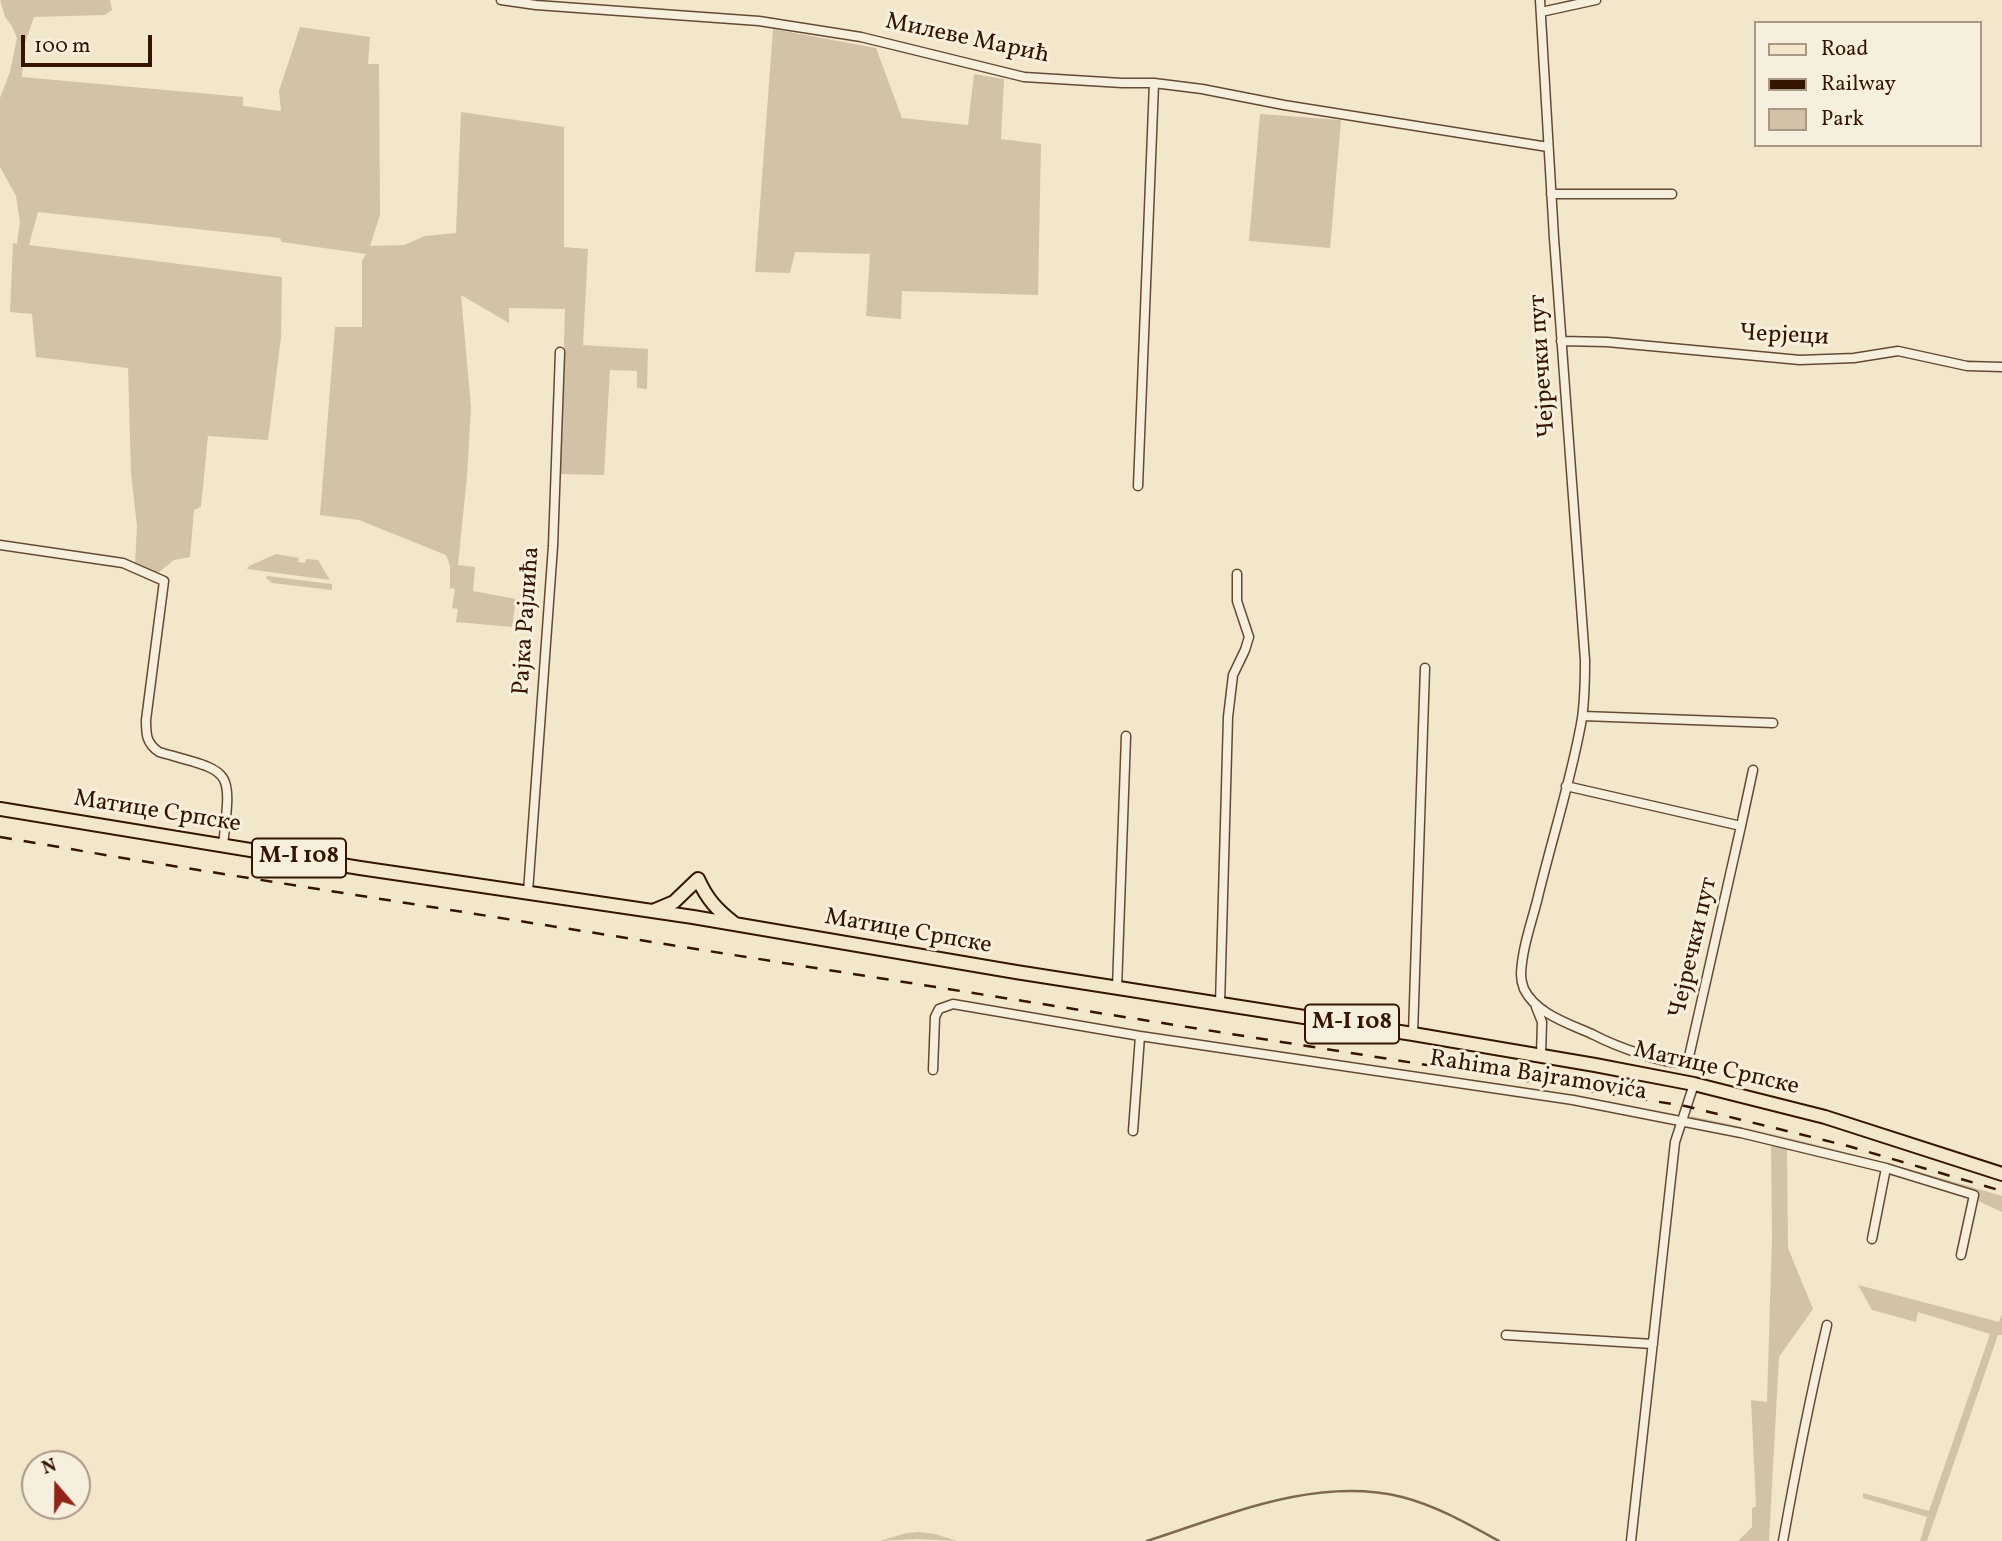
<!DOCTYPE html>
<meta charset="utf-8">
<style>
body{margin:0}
#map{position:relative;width:2002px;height:1541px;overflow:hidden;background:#f2e6cb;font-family:Vollkorn,serif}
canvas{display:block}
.legend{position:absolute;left:1754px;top:21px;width:228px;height:126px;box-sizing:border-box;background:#f7efdd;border:2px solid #a99885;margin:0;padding:9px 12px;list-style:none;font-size:21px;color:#341600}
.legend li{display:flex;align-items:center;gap:14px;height:35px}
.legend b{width:35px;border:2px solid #a99885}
.north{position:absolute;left:21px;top:1450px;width:70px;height:70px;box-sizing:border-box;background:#f7efdd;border:2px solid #a99885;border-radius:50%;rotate:340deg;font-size:19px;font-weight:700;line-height:28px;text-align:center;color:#341600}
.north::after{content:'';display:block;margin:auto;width:24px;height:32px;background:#8f2418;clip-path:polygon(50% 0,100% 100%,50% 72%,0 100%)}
.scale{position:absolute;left:21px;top:35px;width:131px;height:32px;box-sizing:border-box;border:4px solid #341600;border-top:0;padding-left:9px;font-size:21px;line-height:24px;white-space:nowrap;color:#341600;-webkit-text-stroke:5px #f7efdd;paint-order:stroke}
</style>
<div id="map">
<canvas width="2002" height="1541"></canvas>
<ul class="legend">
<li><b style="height:9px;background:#f2e6cb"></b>Road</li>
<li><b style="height:9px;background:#341600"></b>Railway</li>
<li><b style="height:19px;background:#d2c3a8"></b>Park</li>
</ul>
<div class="north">N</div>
<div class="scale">100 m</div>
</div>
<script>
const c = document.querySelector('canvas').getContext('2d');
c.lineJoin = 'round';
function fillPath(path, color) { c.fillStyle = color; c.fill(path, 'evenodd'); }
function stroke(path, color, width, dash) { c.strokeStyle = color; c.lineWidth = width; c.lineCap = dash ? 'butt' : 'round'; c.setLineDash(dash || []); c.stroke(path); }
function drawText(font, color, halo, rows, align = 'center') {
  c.font = font + ' Vollkorn,serif'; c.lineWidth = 6; c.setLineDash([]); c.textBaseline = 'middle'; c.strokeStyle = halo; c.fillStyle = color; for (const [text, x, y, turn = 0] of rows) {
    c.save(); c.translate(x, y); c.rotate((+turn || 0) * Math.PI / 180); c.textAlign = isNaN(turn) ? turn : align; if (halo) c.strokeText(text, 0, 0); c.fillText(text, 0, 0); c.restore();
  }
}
const green = new Path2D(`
 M0 0H110L112 10 105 15 34 17 24 46 22 77 243 97V106L281 111 279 91 300 27 370 37 368 64H379L380 215 370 246 404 245 425 236 456 233 461 112 564 127V247L588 249 583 345 648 349 647 389 637 388V371L610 370 604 475 560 474 565 309 509 308V323L461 295 471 407 467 476 458 565 475 567 473 591 516 599 512 627 456 622 458 609 452 608 455 589 450 588V566L446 555 359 520 320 515 335 327H362V261L366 254 282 242 280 238 38 212 29 245 282 277 281 337 268 440 208 436 201 507 194 510 190 557 174 560 158 573 135 565 137 526 131 473 128 368 36 357 32 314 10 312 13 243 17 244 20 222 16 196 0 167V98L10 72 17 38 12 26 5 17Z
 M773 29 876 48 902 118 968 125 974 74 1004 79 1001 139 1041 144 1038 295 902 291 901 319 866 316 870 254 795 252 790 273 755 272Z
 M1260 114 1341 120 1330 248 1249 241Z
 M276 554 299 558 298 562 305 563 306 559 318 560 330 580 247 569 249 566Z
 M267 576 332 584V590L272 583 266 578Z
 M1691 1116C1797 1138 1899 1165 2002 1196V1212L1972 1198 1974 1193 1690 1123Z
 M1771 1146 1787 1147 1788 1248 1813 1309 1779 1357 1769 1541H1738L1752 1527V1508L1756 1506 1751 1400 1767 1402 1772 1236Z
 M1858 1285 1999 1322 2002 1314V1335H1998L1927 1541H1920L1927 1517 1863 1498V1493L1929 1511 1990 1334 1918 1312 1916 1322 1872 1310Z
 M920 1532 935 1534 957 1541 917 1539 880 1541 906 1533Z`);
const stream = new Path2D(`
 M1147 1541C1228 1515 1316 1476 1402 1497 1437 1506 1468 1524 1499 1541`);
const minor = new Path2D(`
 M501 0 536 5 759 21 861 37 1024 77 1122 83H1154L1202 89 1284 105 1548 147
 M1540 0 1554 238 1585 660C1585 681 1585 703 1581 724 1570 784 1551 842 1537 901 1531 924 1522 949 1521 974 1521 979 1522 984 1524 989 1536 1014 1570 1024 1594 1035 1613 1045 1665 1065 1685 1063L1688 1061 1741 826 1566 786
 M1541 12 1596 0
 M1551 194H1672
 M1561 341 1607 342 1800 360 1854 358 1898 351 1967 366 2002 367
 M1138 486 1154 83
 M0 545 123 563 164 581 146 720C146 734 146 743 159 752 233 773 232 766 223 845
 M1583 716 1773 723
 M1741 826 1753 770
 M528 892 553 546 560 352
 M1117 988 1126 736
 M1220 1004 1228 717 1233 675 1245 650 1249 637 1237 601V574
 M1536 1007 1542 1022 1541 1055
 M1413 1034 1425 668
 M933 1070 935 1017 939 1009 953 1004 1140 1036 1573 1100 1741 1133 1886 1168 1872 1239
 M1133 1131 1140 1036
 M1886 1168 1974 1195 1961 1255
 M1506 1335 1653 1344
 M1631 1541 1675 1142 1694 1084
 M1783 1541C1796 1468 1810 1397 1827 1325`);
const primary = new Path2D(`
 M0 809 360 868 693 917 1016 972 1413 1034 1595 1065 1694 1084 1825 1117 2002 1174
 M655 910 674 902 698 879C707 899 717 910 734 923`);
const rail = new Path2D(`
 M0 837 129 859 1685 1106 1848 1146 2002 1191`);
const shields = [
 [299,858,94],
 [1352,1024,94]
];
const shieldNames = [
 ["M-I 108",299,858],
 ["M-I 108",1352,1024]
];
const streetNames = [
 ["Милеве Мaрић",967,40,12],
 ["Черјеци",1784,337,3],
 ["Чејречки пут",1544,366,-94],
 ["Рајка Рајлића",528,621,-86],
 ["Матице Српске",157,813,9],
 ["Матице Српске",908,933,10],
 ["Чејречки пут",1695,948,-77],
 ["Матице Српске",1716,1070,13],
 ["Rahima Bajramovića",1538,1077,9]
];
fillPath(green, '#d2c3a8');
stroke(stream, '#7f6850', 2.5);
stroke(minor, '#644a33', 11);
stroke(primary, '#341600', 16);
stroke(minor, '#f7efdd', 8);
stroke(primary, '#f2e6cb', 12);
stroke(rail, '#341600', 2.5, [12, 12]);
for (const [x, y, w] of shields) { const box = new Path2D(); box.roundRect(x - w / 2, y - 19.5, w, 39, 5); c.fillStyle = '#f7efdd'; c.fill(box); stroke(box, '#341600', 2); }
drawText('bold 23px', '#341600', null, shieldNames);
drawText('24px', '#341600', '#f7efdd', streetNames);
</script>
